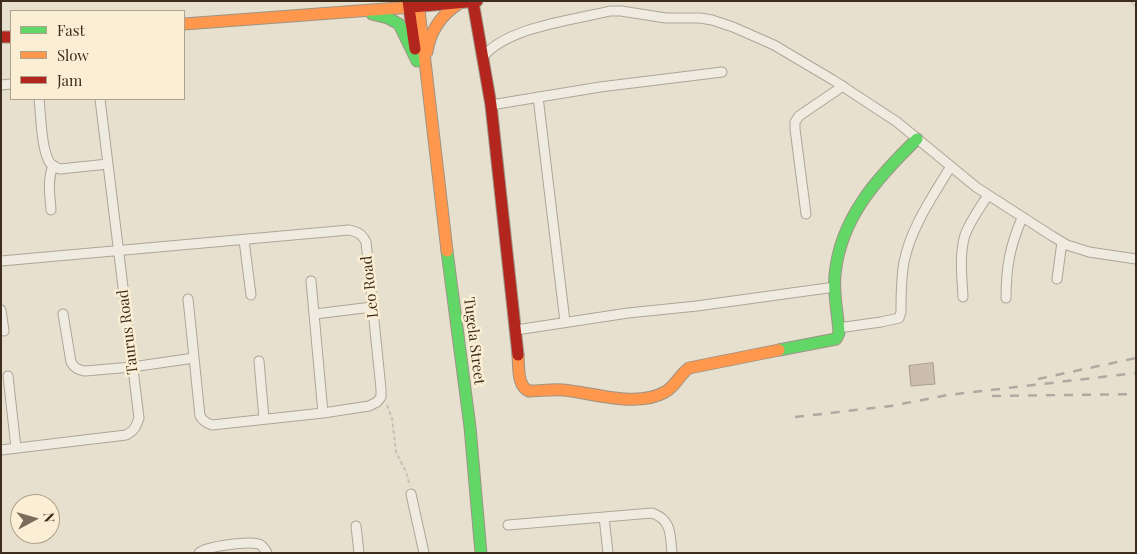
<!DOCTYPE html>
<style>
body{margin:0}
#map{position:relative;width:1137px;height:554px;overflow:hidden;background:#e8e0ce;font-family:"Playfair Display",serif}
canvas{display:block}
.frame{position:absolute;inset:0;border:2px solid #3e2d1d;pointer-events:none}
.legend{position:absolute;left:10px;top:10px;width:175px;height:90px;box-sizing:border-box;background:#faeed4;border:1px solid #afa18b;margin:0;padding:6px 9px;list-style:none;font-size:15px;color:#3e2d1d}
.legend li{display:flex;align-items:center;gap:10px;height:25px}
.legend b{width:25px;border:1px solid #afa18b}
.north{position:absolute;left:10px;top:494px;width:50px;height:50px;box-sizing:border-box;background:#faeed4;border:1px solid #afa18b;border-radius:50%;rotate:84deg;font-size:14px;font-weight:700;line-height:20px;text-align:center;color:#3e2d1d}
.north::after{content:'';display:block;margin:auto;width:18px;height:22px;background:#7a6c5b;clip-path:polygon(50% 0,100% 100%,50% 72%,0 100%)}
</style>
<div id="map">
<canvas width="1137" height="554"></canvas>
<div class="frame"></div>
<ul class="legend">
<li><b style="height:6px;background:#63d668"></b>Fast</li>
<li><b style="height:6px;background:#ff974d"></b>Slow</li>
<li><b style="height:6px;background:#b3261e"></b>Jam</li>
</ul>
<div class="north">N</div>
</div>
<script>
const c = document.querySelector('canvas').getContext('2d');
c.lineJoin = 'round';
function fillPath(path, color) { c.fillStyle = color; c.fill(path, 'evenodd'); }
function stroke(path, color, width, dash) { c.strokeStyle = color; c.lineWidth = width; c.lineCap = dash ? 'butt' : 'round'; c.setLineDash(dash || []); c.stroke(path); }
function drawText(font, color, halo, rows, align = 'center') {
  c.font = font + ' "Playfair Display",serif'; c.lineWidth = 5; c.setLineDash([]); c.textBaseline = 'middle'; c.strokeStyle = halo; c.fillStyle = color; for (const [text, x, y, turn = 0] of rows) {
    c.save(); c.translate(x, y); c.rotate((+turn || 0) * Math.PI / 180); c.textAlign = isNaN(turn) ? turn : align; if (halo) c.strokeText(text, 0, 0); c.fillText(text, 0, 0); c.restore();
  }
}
const building = new Path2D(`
 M933 363 935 384 911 386 909 366Z`);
const path = new Path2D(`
 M387 405 392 418 396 452 406 472 410 486`);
const lane = new Path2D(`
 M1134 1 1136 3`);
const street = new Path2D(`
 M482 58C506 27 573 20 610 11H621L666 18H700L712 20 733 27 774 45 833 80 897 122 976 187 1052 236 1067 245 1089 252 1136 259
 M1 85 11 84
 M538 97 565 322
 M39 99C41 115 41 149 50 163 53 166 56 167 60 169L108 164
 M491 105 600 87 722 72
 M51 210C50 195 47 180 53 166
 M806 214 795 129V122L799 116 843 86
 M244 240 251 295
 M1 261 349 230C358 232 362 234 366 242L381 389V397L377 402 369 406 323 413 212 425C206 423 203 421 200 416L188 299
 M1057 279 1062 242
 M311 281 323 413
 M963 297C962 277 959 255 965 235 970 221 980 208 988 195
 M1006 298C1006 267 1010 246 1022 218
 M1 310 4 331
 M63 314 71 362C74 368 78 370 85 371L132 367 194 358
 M315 314 372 307
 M838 328 881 322 899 318 901 312C901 295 901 279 904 262 911 227 933 196 951 166
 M516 330 628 313 697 306 835 287
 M259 361 264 419
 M8 376 16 448
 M1 450 126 435C134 431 136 427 139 418L100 99
 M411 494 424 553
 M604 517 608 553
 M508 525 652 513C672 520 670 534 672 553
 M356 526 359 553
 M199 553C207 546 248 541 259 544 263 546 265 549 267 553`);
const fast = new Path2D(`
 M372 14 388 18 399 24 417 61
 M447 251 470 427 481 553
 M779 350 836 339 839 333C838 314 833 294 835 275 840 218 878 177 917 139`);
const slow = new Path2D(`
 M418 1 447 251
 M184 24 412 7
 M427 52C430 31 440 16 458 4
 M518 355C519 367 517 386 529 391 540 391 552 389 563 390 594 393 637 408 665 392 676 386 679 375 689 368L779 350`);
const jam = new Path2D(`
 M408 1 415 49
 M473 2 491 105 518 355
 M412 7 477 1
 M1 37H11`);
const rail = new Path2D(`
 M1038 379 1136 358
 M992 396 1136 394
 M795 417 891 406 948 395 1136 373`);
const streetNames = [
 ["Leo Road",370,287,-96],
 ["Taurus Road",128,332,-97],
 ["Tugela Street",474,341,83]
];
fillPath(building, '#ccbeae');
stroke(building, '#a99b8d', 1);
stroke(lane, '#ada597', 6);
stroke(street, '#ada597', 11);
stroke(fast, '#9d9486', 13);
stroke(slow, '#9d9486', 13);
stroke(jam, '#9d9486', 13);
stroke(path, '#c8c1b7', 2, [4, 2.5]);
stroke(lane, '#f0ebe1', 4.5);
stroke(street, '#f0ebe1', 9);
stroke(fast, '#63d668', 11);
stroke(slow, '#ff974d', 11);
stroke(jam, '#b3261e', 11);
stroke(rail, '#afaaa1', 2.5, [9, 9]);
drawText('15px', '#3e2d1d', '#faeed4', streetNames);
</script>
